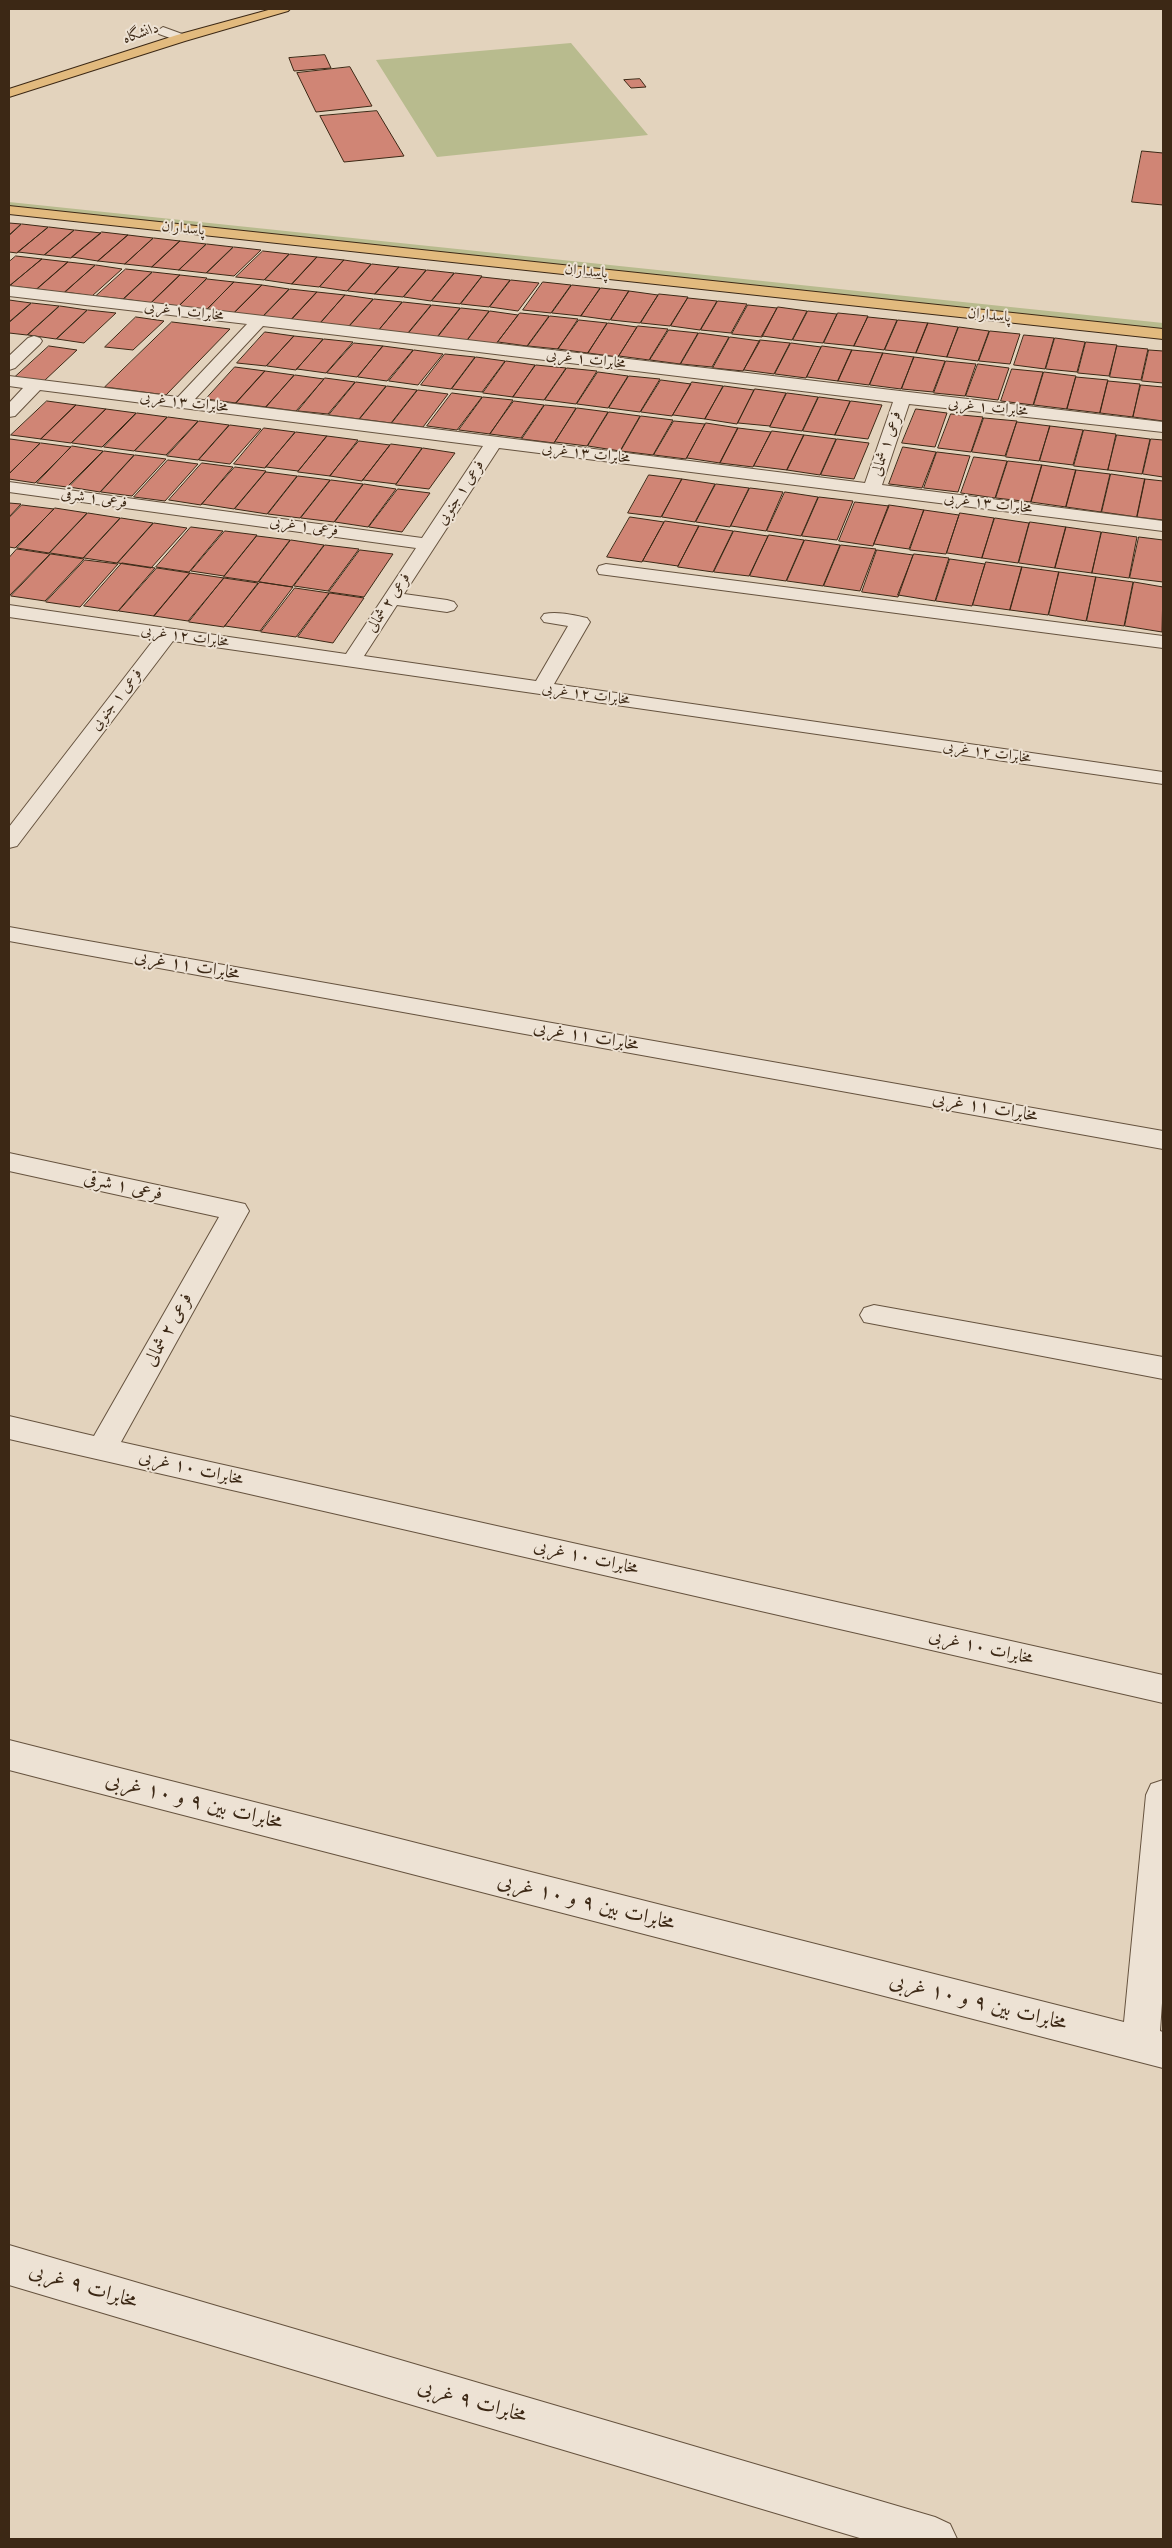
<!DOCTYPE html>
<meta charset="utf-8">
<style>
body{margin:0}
#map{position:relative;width:1172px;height:2548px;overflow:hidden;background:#e3d3bd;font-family:Cardo,serif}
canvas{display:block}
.frame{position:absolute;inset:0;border:10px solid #3c2815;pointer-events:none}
</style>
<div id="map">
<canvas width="1172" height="2548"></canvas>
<div class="frame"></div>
</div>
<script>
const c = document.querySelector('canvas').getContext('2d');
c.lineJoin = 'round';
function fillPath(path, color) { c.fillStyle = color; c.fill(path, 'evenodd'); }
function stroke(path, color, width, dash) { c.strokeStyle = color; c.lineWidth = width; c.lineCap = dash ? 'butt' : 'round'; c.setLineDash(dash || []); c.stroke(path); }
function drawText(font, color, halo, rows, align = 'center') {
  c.font = font + ' Cardo,Amiri,serif'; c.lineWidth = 4; c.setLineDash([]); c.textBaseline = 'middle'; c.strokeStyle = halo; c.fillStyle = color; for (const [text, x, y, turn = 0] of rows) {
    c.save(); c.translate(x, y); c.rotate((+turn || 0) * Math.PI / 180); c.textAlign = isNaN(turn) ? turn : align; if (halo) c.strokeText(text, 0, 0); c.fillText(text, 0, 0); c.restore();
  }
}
const green = new Path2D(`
 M571 43 648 135 437 157 376 60Z
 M9 202 1163 323V331L9 208Z`);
const building = new Path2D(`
 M325 55 331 68 294 71 289 58Z
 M350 67 372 106 316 112 297 73Z
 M640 79 646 87 631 88 624 80Z
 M377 111 404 156 344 162 320 116Z
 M1142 151 1163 153V205L1132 202Z
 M9 223 21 224 9 235Z
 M22 224 48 227 17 253 9 252V236Z
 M49 227 74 230 44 255 18 252Z
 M75 230 101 233 71 258 45 255Z
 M102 232 128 235 98 261 72 257Z
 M128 235 153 238 125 264 98 261Z
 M154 238 180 241 152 267 125 264Z
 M180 241 206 244 179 270 152 267Z
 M207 244 233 247 206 273 179 270Z
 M234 247 261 250 234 276 207 273Z
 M263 251 289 254 264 280 236 277Z
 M290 254 317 257 292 284 265 280Z
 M16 256 42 259 9 286V262Z
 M317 257 344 260 319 287 292 284Z
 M42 259 68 262 37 289 10 286Z
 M344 260 371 264 347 291 320 287Z
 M68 262 95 265 64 293 37 289Z
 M372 264 399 267 375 294 348 291Z
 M96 265 122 269 92 296 65 292Z
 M399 267 426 270 403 297 375 294Z
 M126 269 152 272 123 299 96 296Z
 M427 270 454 273 431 301 404 297Z
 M153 272 180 275 151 303 124 299Z
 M455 273 482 276 460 304 432 301Z
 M180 275 207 278 179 306 151 303Z
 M482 277 510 280 489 307 461 304Z
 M207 279 234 282 206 310 179 306Z
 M511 280 539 283 518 311 490 307Z
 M234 282 262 285 234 313 207 310Z
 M543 282 571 285 551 313 523 310Z
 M262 285 289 289 262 317 234 313Z
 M572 285 600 288 581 316 552 313Z
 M601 288 629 291 610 320 581 316Z
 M290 289 317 292 291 320 263 317Z
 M629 291 658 295 640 323 611 320Z
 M317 292 345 295 319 324 291 320Z
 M659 294 688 297 670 326 641 323Z
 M345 295 373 299 348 327 320 324Z
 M688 298 717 301 700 330 671 326Z
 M374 299 402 302 378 331 349 327Z
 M9 300 31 303 9 322Z
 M718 301 747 304 731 333 701 330Z
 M403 302 431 305 407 334 379 330Z
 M32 303 59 306 27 335 9 333V323Z
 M432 305 460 308 437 337 408 334Z
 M748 305 777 308 762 337 732 334Z
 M60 306 87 310 56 339 28 335Z
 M778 307 807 311 792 340 762 336Z
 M461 308 489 311 467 340 438 337Z
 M88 310 116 313 84 343 57 339Z
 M490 311 518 315 496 344 467 341Z
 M808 311 837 314 823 343 793 340Z
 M520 313 549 316 527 346 498 342Z
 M838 313 868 316 854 346 824 343Z
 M550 316 578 319 558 349 528 346Z
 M136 317 164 321 133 350 105 347Z
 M868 317 897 320 884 350 854 346Z
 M579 320 607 323 588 353 558 349Z
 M898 320 928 323 916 353 885 350Z
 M172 322 230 329 166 395 105 387Z
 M608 323 637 327 618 357 588 353Z
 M928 323 958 327 947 357 916 353Z
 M638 326 668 329 649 360 619 356Z
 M959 327 989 331 978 361 947 357Z
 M669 330 698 333 680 364 650 360Z
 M990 331 1020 334 1010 364 979 361Z
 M265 332 294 336 266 366 237 363Z
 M699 333 729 337 712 367 681 364Z
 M1024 335 1054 338 1045 369 1014 365Z
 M294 336 323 339 296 370 267 366Z
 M730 337 760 341 743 371 713 368Z
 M1055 338 1085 342 1077 372 1046 369Z
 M324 339 353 342 326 373 297 369Z
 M760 340 790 343 774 374 744 370Z
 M1086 342 1117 345 1109 376 1078 373Z
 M354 343 383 346 357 377 327 373Z
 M791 343 821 347 806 378 775 374Z
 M49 346 77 350 44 381 15 377Z
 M383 346 413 350 387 381 358 377Z
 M822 346 852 350 838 381 807 377Z
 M1117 346 1148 349 1141 380 1110 377Z
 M414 350 443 354 418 385 389 381Z
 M852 350 883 353 869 385 838 381Z
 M1149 350 1163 351V383L1142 381Z
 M883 353 914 357 901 389 870 385Z
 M445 354 475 357 451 389 421 385Z
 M476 357 505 361 482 392 452 389Z
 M914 357 945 361 933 392 902 389Z
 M506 361 535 365 513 397 483 393Z
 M946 361 976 364 965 396 934 393Z
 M978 364 1009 368 998 400 966 396Z
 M536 365 566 368 544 400 513 397Z
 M235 367 265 371 236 403 206 399Z
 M567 368 597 371 576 404 545 400Z
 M1012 369 1043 372 1033 405 1001 401Z
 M265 371 294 375 266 407 236 403Z
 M598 372 628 376 608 408 577 404Z
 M1044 372 1076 376 1067 409 1034 405Z
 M295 375 324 379 296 411 266 407Z
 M629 376 660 379 640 412 609 408Z
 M1076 377 1108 380 1100 413 1067 409Z
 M325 378 355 382 328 414 298 411Z
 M661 380 691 384 672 416 641 412Z
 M1108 381 1140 384 1133 417 1100 413Z
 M356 382 386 386 359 419 329 415Z
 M692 382 723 386 705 419 673 415Z
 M1141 385 1163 387V421L1133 417Z
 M387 386 417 390 391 423 360 419Z
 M724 386 754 390 737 424 705 419Z
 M755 389 786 393 770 426 738 423Z
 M418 390 448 394 423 427 392 423Z
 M452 393 482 397 457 430 427 426Z
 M787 393 818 397 802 431 770 427Z
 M483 397 513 400 490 434 459 430Z
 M819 397 850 401 835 435 803 431Z
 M47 401 76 405 41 439 11 435Z
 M514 401 544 405 521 438 490 434Z
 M851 401 882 405 868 439 835 435Z
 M76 405 106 409 71 443 41 439Z
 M545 405 576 408 554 443 522 439Z
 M577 408 608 412 587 446 555 442Z
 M106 409 136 413 102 447 72 443Z
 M916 409 947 413 935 447 902 443Z
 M609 412 640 416 620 451 588 446Z
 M137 413 167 417 134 451 104 447Z
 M951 414 983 417 971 452 938 448Z
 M641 416 673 420 653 455 621 451Z
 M168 417 198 421 166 455 135 451Z
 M984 418 1017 421 1005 456 972 452Z
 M199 421 229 425 198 460 167 456Z
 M674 421 705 424 686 459 654 455Z
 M1017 422 1050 426 1039 461 1006 457Z
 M706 423 738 428 720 463 687 458Z
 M230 425 261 429 230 464 199 460Z
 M1050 426 1083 430 1073 465 1040 461Z
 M264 428 295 432 265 468 234 464Z
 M738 428 771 432 753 467 720 463Z
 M1084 430 1116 434 1108 470 1074 466Z
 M772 431 804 435 787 470 754 466Z
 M296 432 327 436 298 471 266 467Z
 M804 435 836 439 820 475 787 470Z
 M1117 435 1150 439 1142 474 1108 470Z
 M327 436 358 440 330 476 298 472Z
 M10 439 40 443 9 474V440Z
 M837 439 869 443 854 479 821 475Z
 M1151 439 1163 440V477L1143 474Z
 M359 441 390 445 362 481 330 476Z
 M41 443 71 447 35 483 9 479V474Z
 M391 444 422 448 396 484 363 480Z
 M72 446 103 451 67 487 37 483Z
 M903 447 936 452 922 488 889 484Z
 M423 448 455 453 429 489 396 485Z
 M104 451 134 455 100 492 69 487Z
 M937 452 970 456 958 492 924 488Z
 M135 455 166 459 132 496 101 492Z
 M974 457 1007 461 995 498 961 493Z
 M168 460 198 464 165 501 134 497Z
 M1008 461 1042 465 1031 502 996 498Z
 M202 463 233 467 201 505 169 500Z
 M1042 465 1076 470 1066 507 1031 502Z
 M235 467 266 471 234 509 202 504Z
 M1076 470 1110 474 1101 512 1066 507Z
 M266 472 297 476 267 514 235 509Z
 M1111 474 1145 479 1137 517 1102 512Z
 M649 475 682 479 661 517 628 513Z
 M298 476 330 480 300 518 268 514Z
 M682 479 715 484 695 522 662 517Z
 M1145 479 1163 481V520L1137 517Z
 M331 480 363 484 334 522 301 518Z
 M364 484 396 489 368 527 335 522Z
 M716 484 749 488 730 527 696 522Z
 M750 488 783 492 766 531 731 526Z
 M398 489 430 493 402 532 369 527Z
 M785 492 818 497 801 536 767 531Z
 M819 497 853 501 837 540 802 536Z
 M855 502 889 506 873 546 839 541Z
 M9 503 21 504 9 517Z
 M22 505 54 509 15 548 9 547V518Z
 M889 505 924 510 909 549 874 544Z
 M55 508 87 513 49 553 17 548Z
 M924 510 959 515 946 554 910 550Z
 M88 513 120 518 83 558 50 553Z
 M960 513 994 518 982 558 947 553Z
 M630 517 664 522 642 562 607 557Z
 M121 518 153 523 117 563 84 558Z
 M995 518 1029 523 1018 563 982 558Z
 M665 521 699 526 678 566 643 561Z
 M1030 522 1066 527 1055 568 1019 563Z
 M154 523 187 528 151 568 118 563Z
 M699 526 733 531 713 572 678 567Z
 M191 527 223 531 189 572 156 567Z
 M1066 527 1101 532 1092 573 1055 568Z
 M225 531 257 535 224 576 191 571Z
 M734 531 768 536 749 576 714 572Z
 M1102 532 1137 537 1129 578 1092 573Z
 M769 535 804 540 786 581 750 576Z
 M257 536 290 540 258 582 224 577Z
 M1139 537 1163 540V582L1130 578Z
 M291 540 324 545 292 587 259 582Z
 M805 540 840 545 823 586 787 581Z
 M325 545 359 549 328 591 294 586Z
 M841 545 876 549 860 591 824 586Z
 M17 549 50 554 9 596V558Z
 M360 550 393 554 364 597 329 592Z
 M877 550 913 555 898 597 862 592Z
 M51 554 84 559 45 601 11 596Z
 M914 554 949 558 935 601 898 595Z
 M950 559 985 564 972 606 936 601Z
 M85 560 118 564 80 607 46 602Z
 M986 562 1022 567 1010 610 973 605Z
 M122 563 155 568 118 611 84 606Z
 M1022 567 1059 572 1048 615 1010 610Z
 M157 568 190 573 154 616 119 611Z
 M1059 572 1096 577 1086 621 1049 615Z
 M190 573 224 578 188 621 154 616Z
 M1096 577 1133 582 1124 626 1087 621Z
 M224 578 258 583 224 627 189 622Z
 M260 582 293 587 260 631 225 626Z
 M1134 582 1163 587 1162 632 1125 626Z
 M295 588 329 593 296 637 261 632Z
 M330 593 364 598 333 643 298 637Z`);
const minor = new Path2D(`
 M163 27 185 35 187 38 181 42 159 34 157 31Z
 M9 286 1163 422V432L909 404 882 485 1163 521V531L499 448 404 594 447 600 454 602 457 606 454 610 447 612 397 605 364 656 536 681 568 626 544 622 541 618 544 614C557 611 574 615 587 618L590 622 554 684 1163 772V784L173 641 17 846 9 848V827L155 638 9 617V605L346 654 416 548 9 492V482L422 538 483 446 40 390 15 416 9 417V403L23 388 9 386V376L178 397 247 324 9 296ZM263 326 893 402 865 483 195 399Z
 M34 336 40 338 42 341 40 344 15 368 9 370V356L28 338Z
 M606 564 1163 636V648L599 574 597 570 599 566Z
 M9 927 1163 1131V1149L9 941Z
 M9 1153 236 1202 245 1204 249 1211 121 1442 1163 1675V1703L9 1439V1416L94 1436 219 1217 9 1171Z
 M874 1305 1163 1357V1379L864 1322 860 1315 864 1308Z
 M9 1740 1124 2022 1146 1795 1151 1784 1163 1780V1989L1160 2031 1163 2032V2068L9 1770Z
 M9 2245 935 2517 950 2524 957 2539H863L9 2285Z`);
const major = new Path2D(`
 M272 9H290L288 11 185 41 9 97V89L177 35Z
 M9 206 1163 329V339L9 214Z`);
const farStreetnames = [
 ["دانشگاه",141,34,-19],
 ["پاسداران",183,229,6],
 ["پاسداران",586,272,6],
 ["مخابرات ۱ غربی",184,312,7],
 ["پاسداران",989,316,6],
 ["مخابرات ۱ غربی",586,360,7],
 ["مخابرات ۱۳ غربی",184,403,7],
 ["مخابرات ۱ غربی",988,408,6],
 ["فرعی ۱ شمالی",887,444,-72],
 ["مخابرات ۱۳ غربی",586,454,7],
 ["فرعی ۱ جنوبی",461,493,-57],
 ["فرعی ۱ شرقی",94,499,8],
 ["مخابرات ۱۳ غربی",988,504,7],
 ["فرعی ۱ غربی",304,527,8],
 ["فرعی ۲ شمالی",389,603,-57],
 ["مخابرات ۱۲ غربی",185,637,8],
 ["مخابرات ۱۲ غربی",586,695,8],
 ["فرعی ۱ جنوبی",117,700,-52],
 ["مخابرات ۱۲ غربی",987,753,8]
];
const streetNames = [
 ["مخابرات ۱۱ غربی",187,966,10],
 ["مخابرات ۱۱ غربی",586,1037,10],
 ["مخابرات ۱۱ غربی",985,1108,10],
 ["فرعی ۱ شرقی",123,1187,12],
 ["فرعی ۲ شمالی",169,1330,-61],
 ["مخابرات ۱۰ غربی",191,1469,13],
 ["مخابرات ۱۰ غربی",586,1558,13],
 ["مخابرات ۱۰ غربی",981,1648,13]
];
const nearStreetnames = [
 ["مخابرات بین ۹ و ۱۰ غربی",194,1802,14],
 ["مخابرات بین ۹ و ۱۰ غربی",586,1903,14],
 ["مخابرات بین ۹ و ۱۰ غربی",978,2003,14],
 ["مخابرات ۹ غربی",83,2287,17],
 ["مخابرات ۹ غربی",472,2402,16]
];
fillPath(green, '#b8bb8e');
fillPath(building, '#d08575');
stroke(building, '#3c2815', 1);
stroke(minor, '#66533f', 2);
stroke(major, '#3c2815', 2);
fillPath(minor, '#ede2d4');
fillPath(major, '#e2ba7e');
drawText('15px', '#3c2815', '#ede2d4', farStreetnames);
drawText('18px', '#3c2815', '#ede2d4', streetNames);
drawText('21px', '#3c2815', '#ede2d4', nearStreetnames);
</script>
